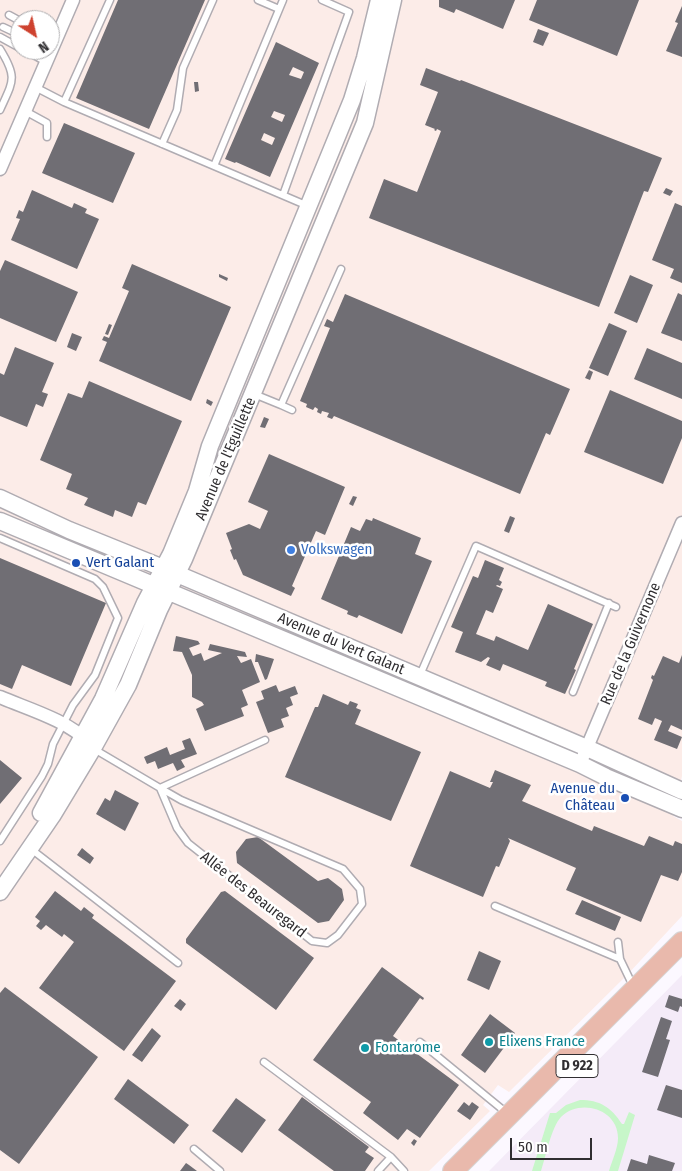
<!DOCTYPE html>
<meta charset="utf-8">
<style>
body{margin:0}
#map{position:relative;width:682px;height:1171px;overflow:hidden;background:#fcf8ff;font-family:"Fira Sans Condensed",sans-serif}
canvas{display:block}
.north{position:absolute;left:10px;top:10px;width:50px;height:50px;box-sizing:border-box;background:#fff;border:1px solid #acabad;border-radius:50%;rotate:145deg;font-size:14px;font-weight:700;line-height:20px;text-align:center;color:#302e31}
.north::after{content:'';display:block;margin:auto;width:18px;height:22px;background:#ce422f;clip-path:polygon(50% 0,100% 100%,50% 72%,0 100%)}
.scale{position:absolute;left:510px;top:1138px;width:82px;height:22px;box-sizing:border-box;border:2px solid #302e31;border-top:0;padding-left:6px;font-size:15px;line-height:18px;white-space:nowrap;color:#302e31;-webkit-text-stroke:4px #fff;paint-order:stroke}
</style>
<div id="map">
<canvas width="682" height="1171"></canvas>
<div class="north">N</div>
<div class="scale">50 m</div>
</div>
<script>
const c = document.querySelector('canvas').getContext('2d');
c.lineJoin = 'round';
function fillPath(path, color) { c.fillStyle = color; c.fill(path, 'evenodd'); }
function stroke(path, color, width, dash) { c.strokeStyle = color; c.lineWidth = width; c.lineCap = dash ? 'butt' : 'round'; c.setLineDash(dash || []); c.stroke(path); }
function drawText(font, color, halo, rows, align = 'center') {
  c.font = font + ' "Fira Sans Condensed",sans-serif'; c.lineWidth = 5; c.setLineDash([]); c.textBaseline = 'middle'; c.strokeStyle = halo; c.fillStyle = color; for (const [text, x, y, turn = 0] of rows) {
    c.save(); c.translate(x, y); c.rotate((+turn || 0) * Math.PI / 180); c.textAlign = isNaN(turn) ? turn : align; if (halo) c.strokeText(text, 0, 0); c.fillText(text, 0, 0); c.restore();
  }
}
const commercial = new Path2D(`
 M0 0H682V776L673 816 682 821V916L627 975 509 1092 498 1085 483 1105 490 1111 429 1171H0ZM20 20H50V50H20Z`);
const built = new Path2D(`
 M682 975V1171H489Z`);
const green = new Path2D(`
 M580 1100C600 1100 611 1107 622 1124H624L629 1112 635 1115 618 1171H609C612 1161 618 1148 618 1138 618 1109 580 1098 561 1117 551 1128 546 1156 541 1171H532L550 1113H556L566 1105Z`);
const building = new Path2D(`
 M118 0H205L149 129 76 98Z
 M439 0H515L503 29 456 9 454 13 439 7Z
 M537 0H639L617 56 529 20Z
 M682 6V57L666 51 678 23 675 22Z
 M538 29 549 33 543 46 533 42Z
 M276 42 319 63 270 177 236 162 235 163 225 159ZM293 67 304 72 301 79 289 75ZM274 111 285 115 282 122 271 117ZM264 133 275 138 272 145 261 140Z
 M426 68 460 81 461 80 662 158 648 192 644 191 599 307 369 218 384 179 417 192 441 131 437 129 436 131 434 130 435 129 425 125 438 92 420 85Z
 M194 82H198L199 91 195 92Z
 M64 123 135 153 113 203 42 173Z
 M666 188 673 191 670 196 663 193Z
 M32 190 72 208 74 203 87 209 85 213 99 219 77 269 11 240 20 219 16 218 19 210 23 212Z
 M675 203 682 206V283L670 278 674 269 652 260Z
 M5 260 78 292 56 342 0 318V271Z
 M132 264 231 307 191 401 99 361 107 342 102 340 104 336 109 338 129 291 122 288Z
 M219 274 228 278 227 281 219 277Z
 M630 275 653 285 637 323 614 313Z
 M678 293 682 295V341L661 333Z
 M345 294 570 389 550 435 546 433 520 494 334 416 332 419 327 417 329 413 322 411 321 414 317 412 318 409 315 407 313 410 306 407 307 404 300 401 330 328 324 326 327 319 333 322Z
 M609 323 627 331 608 376 589 368Z
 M109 324 112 325 108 335 105 334Z
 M72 333 82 337 76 351 67 347Z
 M15 347 54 363 42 392 48 394 43 407 36 404 27 427 0 416V373L4 375Z
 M647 348 682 363V399L634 379Z
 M589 370 593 372 590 380 585 378Z
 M89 381 182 421 146 505 138 502 132 517 115 510 113 517 84 505 88 498 66 489 72 474 40 460 68 393 82 398Z
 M610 390 682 421V438L663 484 584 452Z
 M207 399 213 402 211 406 206 403Z
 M264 417 269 419 265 428 260 427Z
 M269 454 345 487 325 535 316 531 292 586 295 588 291 596 243 575 236 559 234 560 230 550 232 549 226 533 249 524 260 529 268 511 248 502Z
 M353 496 357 497 353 506 349 504Z
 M510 516 515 518 509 533 504 531Z
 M373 518 421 538 415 554 432 561 402 634 359 615 357 618 347 614 348 611 321 599 351 527 360 531 366 519 372 521Z
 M0 558 106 603 71 686 22 665 12 689 0 684Z
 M485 560 504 568 499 580 502 582 500 586 497 585 496 586 503 589 493 613 486 610 476 634 494 641 496 636 528 650 548 604 593 624 574 669 576 670 565 694 545 686 547 682 503 664 500 671 486 665 490 658 488 657 481 662 455 652 463 632 451 627 473 576 478 578Z
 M176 636 198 641 200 644 189 648 193 656 201 653 204 661 222 653 208 650 210 644 245 652 247 657 237 656 241 663 251 659 260 682 242 690 248 705 241 708 244 716 205 731 196 709 204 705 202 702 192 697V675L182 652 173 651Z
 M256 654 274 659 267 679 265 680 258 662H255Z
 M682 655V730L671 725 668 731 682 737 677 749 654 740 662 721 655 718 652 725 638 719 653 680 651 678 652 675 654 676 663 656 679 663Z
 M276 685 279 692 295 686 298 694 290 697 293 705 286 708 289 716 281 719 284 727 268 733 256 702 264 699 261 691Z
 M323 694 348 705 350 701 358 704 356 708 361 710 355 724 421 752 391 821 285 777 315 707H318Z
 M190 738 197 754 181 760 185 767 177 771 173 763 158 769 155 761 147 764 144 757 167 747 170 755 185 749 182 741Z
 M0 760 22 778 0 804Z
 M495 770 531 785 522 801 592 831 594 826 644 846 649 836 673 846 675 841 682 844V872L678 881 661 875 641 922 566 890 576 868 508 838 510 841 499 867 496 866 483 897 410 866 450 771 490 788 493 782H490Z
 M115 790 139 803 125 831 96 814 105 798 110 801Z
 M258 837 318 881 328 878 342 889 344 900 329 921 318 923 237 863 236 852 246 839Z
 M82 848 94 858 90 864 77 855Z
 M55 891 81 911 84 907 94 915 92 918 176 981 124 1051 39 988 74 942 64 934 62 937 46 925 41 930 36 926 40 921 35 917Z
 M225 891 314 958 276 1010 186 943V939L221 892Z
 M582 900 621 917 615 931 575 914Z
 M479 951 501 961 489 990 467 980Z
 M382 967 424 998 423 1000 420 998 393 1036 459 1085 420 1138 407 1129 398 1140 363 1113 371 1102 313 1060Z
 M5 987 98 1057 19 1164 0 1150V993Z
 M669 995 682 999V1007L680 1006 678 1012 665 1007Z
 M180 999 186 1004 181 1011 174 1006Z
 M490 1014 515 1033 485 1073 461 1055Z
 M661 1017 672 1021 666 1039 670 1040 658 1077 642 1072Z
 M152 1028 161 1036 142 1062 132 1055Z
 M128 1079 189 1125 174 1144 114 1099Z
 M666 1085 682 1090V1118L657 1110Z
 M302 1097 369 1147 365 1152 374 1158 365 1171H334L278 1130Z
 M236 1098 266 1120 242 1153 212 1131Z
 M464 1102 469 1106 472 1102 479 1107 470 1120 457 1111Z
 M414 1139 417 1141 414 1146 411 1143Z
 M649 1155 675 1163 672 1171H627L631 1159 647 1164Z
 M186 1163 189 1165 197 1171H180Z`);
const service = new Path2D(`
 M110 0 64 102 308 206
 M258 0 279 9
 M9 15 20 21
 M3 27 20 35
 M0 37 20 48
 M0 49C18 78 13 81 0 110
 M25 50 46 62
 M35 87 64 102
 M25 111 47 123V137
 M162 144 177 110 183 68 213 0
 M214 166 283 0
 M283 195 349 12 322 0
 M254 394 281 405
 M292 410 281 405 341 269
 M0 538 95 579 103 587 118 618 95 675 73 705 53 744 48 764 42 776 0 841
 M420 675 476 546 616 607
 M573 692 609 603
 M94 749 160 788 265 740
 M160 788 181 800 343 869 360 889 362 904 338 935 327 943 312 941 188 843 177 828Z
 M31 849 178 963
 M495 906 620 959
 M618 942 620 959 633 986
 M420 1042 508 1114
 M264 1062 391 1157 404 1171
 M194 1149 220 1171
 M378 1171 391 1157`);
const minor = new Path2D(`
 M0 169 73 0
 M0 697C28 709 67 720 88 742
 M580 764 682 523`);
const tertiary = new Path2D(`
 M0 498 69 530 163 568 587 748 682 791
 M0 521 580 764 606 777 682 809
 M41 813 103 699 145 603 171 554 197 491 210 446 352 100 365 58 379 0
 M0 892 52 816 93 748 128 685 159 610 184 559 365 123 393 0`);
const primary = new Path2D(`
 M453 1171 682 942`);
const markers = [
 [291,550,5,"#3f7fe0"],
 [76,563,5,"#1a4fb4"],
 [625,798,5,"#1a4fb4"],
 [489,1042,5,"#0f9aa8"],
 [365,1048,5,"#0f9aa8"]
];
const shields = [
 [577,1066,42]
];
const shieldNames = [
 ["D 922",577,1066]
];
const streetNames = [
 ["Avenue de l'Eguillette",226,459,-67],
 ["Avenue du Vert Galant",341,644,23],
 ["Rue de la Guivernone",631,644,-67],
 ["Allée des Beauregard",253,895,38]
];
const shopNames = [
 ["Volkswagen",301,550]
];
const transitNames = [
 ["Vert Galant",86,563],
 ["Avenue du",615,789,"right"],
 ["Château",615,806,"right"]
];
const cultureNames = [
 ["Elixens France",499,1042],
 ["Fontarome",375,1048]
];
fillPath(commercial, '#fcece8');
fillPath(built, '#f4ebf8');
fillPath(green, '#c7f6c9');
fillPath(building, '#706e74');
stroke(service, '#b0acb2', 9);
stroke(minor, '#b0acb2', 15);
stroke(tertiary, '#b0acb2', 19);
stroke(primary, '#d6d5d6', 22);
stroke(service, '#fff', 6);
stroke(minor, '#fff', 12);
stroke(tertiary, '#fff', 16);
stroke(primary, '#e9b9ac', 20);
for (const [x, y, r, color] of markers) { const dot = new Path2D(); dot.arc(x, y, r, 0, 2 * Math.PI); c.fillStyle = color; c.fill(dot); stroke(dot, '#fff', 2); }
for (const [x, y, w] of shields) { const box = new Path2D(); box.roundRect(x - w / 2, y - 11.5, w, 23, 4); c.fillStyle = '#fff'; c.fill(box); stroke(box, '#302e31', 1); }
drawText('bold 14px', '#302e31', null, shieldNames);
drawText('15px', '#302e31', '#fff', streetNames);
drawText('15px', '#366cbe', '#fff', shopNames, 'left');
drawText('15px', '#164399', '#fff', transitNames, 'left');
drawText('15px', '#0d838f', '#fff', cultureNames, 'left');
</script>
